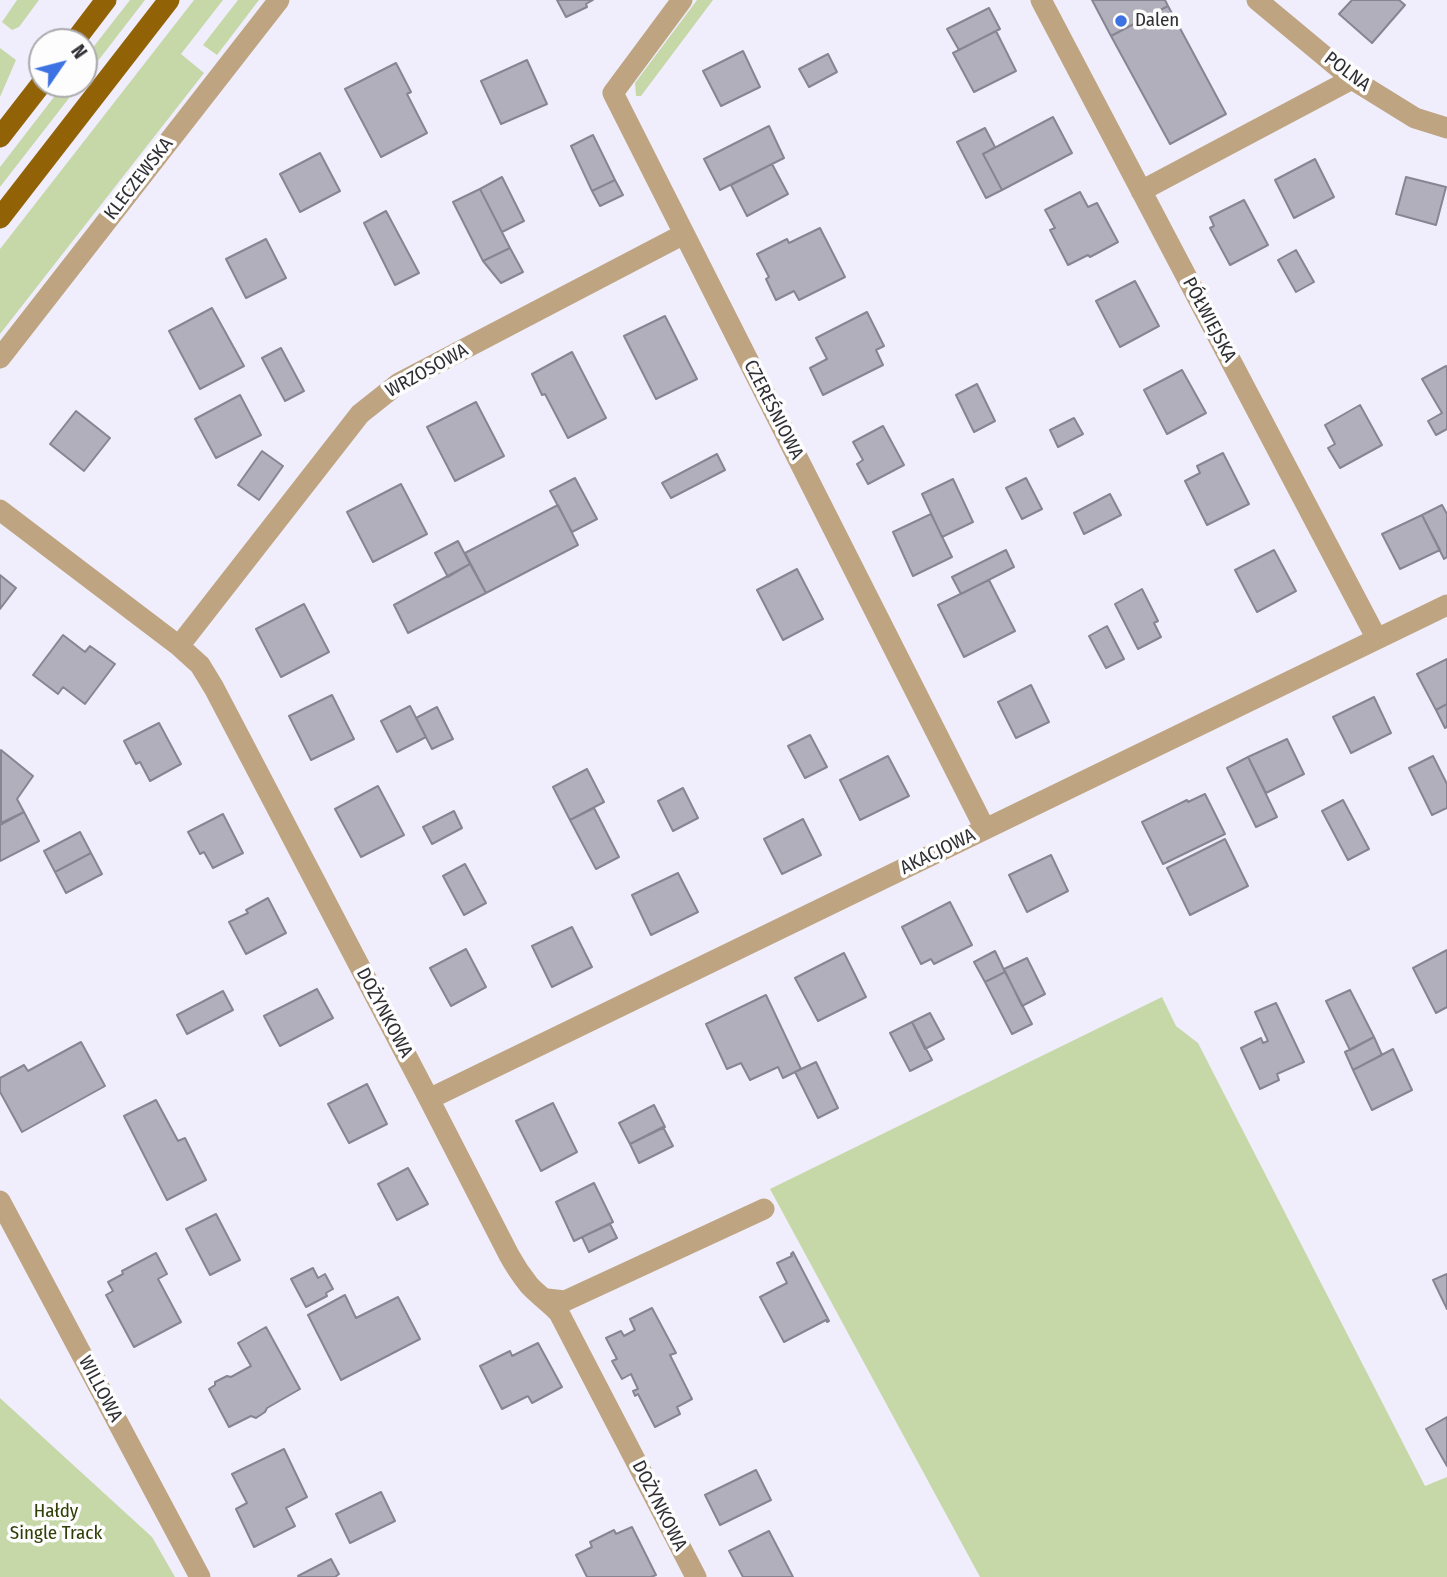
<!DOCTYPE html>
<meta charset="utf-8">
<style>
body{margin:0}
#map{position:relative;width:1447px;height:1577px;overflow:hidden;background:#f0eefc;font-family:"Fira Sans Condensed",sans-serif}
canvas{display:block}
.north{position:absolute;left:28px;top:28px;width:70px;height:70px;box-sizing:border-box;background:#fdfdfd;border:2px solid #abaaac;border-radius:50%;rotate:55deg;font-size:19px;font-weight:700;line-height:28px;text-align:center;color:#2f2e33}
.north::after{content:'';display:block;margin:auto;width:24px;height:32px;background:#3d72e2;clip-path:polygon(50% 0,100% 100%,50% 72%,0 100%)}
</style>
<div id="map">
<canvas width="1447" height="1577"></canvas>
<div class="north">N</div>
</div>
<script>
const c = document.querySelector('canvas').getContext('2d');
c.lineJoin = 'round';
function fillPath(path, color) { c.fillStyle = color; c.fill(path, 'evenodd'); }
function stroke(path, color, width, dash) { c.strokeStyle = color; c.lineWidth = width; c.lineCap = dash ? 'butt' : 'round'; c.setLineDash(dash || []); c.stroke(path); }
function drawText(font, color, halo, rows, align = 'center') {
  c.font = font + ' "Fira Sans Condensed",sans-serif'; c.lineWidth = 7; c.setLineDash([]); c.textBaseline = 'middle'; c.strokeStyle = halo; c.fillStyle = color; for (const [text, x, y, turn = 0] of rows) {
    c.save(); c.translate(x, y); c.rotate((+turn || 0) * Math.PI / 180); c.textAlign = isNaN(turn) ? turn : align; if (halo) c.strokeText(text, 0, 0); c.fillText(text, 0, 0); c.restore();
  }
}
const green = new Path2D(`
 M17 0H39L19 27 12 30 2 22Z
 M130 0H145L84 79V59Z
 M194 0H223L181 54 204 73 0 334V249Z
 M238 0H259L217 55 203 45Z
 M697 0H713L641 96H636L635 83Z
 M0 48 16 60 0 97Z
 M64 84H80L0 187V167Z
 M1162 997 1176 1026 1198 1043 1425 1486 1447 1477V1577H980L770 1189Z
 M0 1398 152 1537 175 1577H0Z`);
const building = new Path2D(`
 M557 0H593L586 4 587 7 566 17Z
 M1092 0H1165L1168 6 1111 36Z
 M1352 0H1399L1405 5 1372 43 1339 14Z
 M1168 6 1226 114 1170 144 1111 36Z
 M989 8 1000 29 959 50 947 29Z
 M996 31 1016 71 974 92 953 53Z
 M743 51 760 87 721 106 703 71Z
 M828 54 837 72 809 87 799 69Z
 M527 60 547 104 501 124 481 81Z
 M396 63 411 92 407 94 427 133 381 157 345 89Z
 M1053 117 1072 153 1002 190 983 154Z
 M769 126 784 158 720 190 704 159Z
 M985 128 995 147 983 154 1002 190 986 198 957 142Z
 M593 135 615 180 592 191 571 146Z
 M320 153 340 191 300 212 280 174Z
 M1315 159 1334 197 1294 218 1275 180Z
 M772 164 788 194 747 216 731 185Z
 M502 177 524 221 502 232 480 189Z
 M1406 177 1446 187 1436 225 1396 214Z
 M615 180 623 195 600 206 592 191Z
 M480 189 510 248 483 261 453 202Z
 M1080 192 1088 207 1097 203 1118 242 1090 257 1088 255 1068 265 1050 230 1055 228 1045 210Z
 M1244 200 1268 245 1230 265 1210 228 1214 226 1210 217Z
 M386 211 419 273 395 285 364 223Z
 M820 228 845 277 799 300 794 291 776 300 766 279 769 277 757 254 787 239 789 243Z
 M266 239 286 278 246 298 226 259Z
 M510 248 523 272 501 283 483 261Z
 M1296 250 1314 282 1296 292 1278 260Z
 M1135 281 1159 326 1120 347 1096 301Z
 M212 308 244 366 200 389 169 331Z
 M867 312 884 346 876 350 883 365 823 395 810 368 827 359 816 338Z
 M665 316 697 379 656 399 624 336Z
 M281 348 304 391 285 401 262 358Z
 M572 352 606 418 568 438 545 394 542 395 532 374Z
 M1446 366 1447 368V429L1436 435 1428 421 1442 413 1422 379Z
 M1182 370 1206 413 1167 434 1144 390Z
 M977 384 995 421 974 432 956 395Z
 M240 395 261 435 216 458 195 419Z
 M476 402 504 456 455 481 427 427Z
 M1360 405 1382 445 1340 468 1328 448 1335 444 1325 425Z
 M76 411 110 438 84 471 50 444Z
 M1074 418 1083 434 1058 447 1050 430Z
 M883 426 904 465 868 484 857 464 863 460 853 442Z
 M262 451 283 466 259 500 238 485Z
 M1223 453 1249 504 1207 525 1185 481 1200 473 1197 466Z
 M717 454 725 470 671 498 662 483Z
 M575 478 597 519 572 532 550 491Z
 M1026 478 1042 509 1022 519 1006 488Z
 M953 479 973 522 942 537 922 494Z
 M401 484 427 534 373 562 347 512Z
 M1110 494 1121 515 1084 534 1074 513Z
 M558 505 578 545 486 593 465 553Z
 M1442 505 1447 514V557L1444 559 1422 515Z
 M931 514 952 557 913 576 893 532Z
 M1422 515 1440 550 1400 569 1382 534Z
 M458 541 470 564 448 577 435 553Z
 M1006 550 1014 567 961 594 952 577Z
 M1274 550 1296 591 1257 612 1235 570Z
 M470 564 486 593 408 633 394 605Z
 M797 569 823 619 783 640 757 590Z
 M0 575 16 588 0 609Z
 M989 580 1015 631 964 657 938 605Z
 M1142 589 1158 621 1154 623 1161 637 1138 649 1115 604Z
 M304 604 329 652 281 677 256 629Z
 M1107 626 1124 659 1106 668 1089 636Z
 M63 635 85 652 90 646 115 664 85 704 63 687 58 694 33 675Z
 M1447 659V704L1436 710 1417 674Z
 M1031 685 1049 722 1016 738 998 702Z
 M332 695 354 739 311 760 289 716Z
 M1374 697 1391 733 1351 753 1333 717Z
 M1447 704V727L1445 728 1436 710Z
 M410 706 426 737 397 752 381 721Z
 M437 707 453 739 432 749 416 718Z
 M159 723 181 764 150 781 140 762 136 764 124 741Z
 M810 735 827 767 805 778 788 746Z
 M1287 739 1304 774 1266 793 1248 757Z
 M1 750 33 776 17 799 24 812 1 823Z
 M888 756 909 796 860 820 840 780Z
 M1433 756 1447 784V808L1432 815 1409 768Z
 M1248 757 1277 817 1256 827 1227 768Z
 M587 769 604 802 570 820 553 787Z
 M378 786 404 835 361 857 335 809Z
 M683 788 698 818 673 831 658 801Z
 M1205 794 1225 834 1163 864 1142 822 1187 800 1188 802Z
 M1343 800 1369 849 1348 860 1322 811Z
 M594 808 619 857 596 869 570 820Z
 M454 811 462 828 432 844 423 827Z
 M24 812 39 841 0 861V825Z
 M223 814 243 853 213 868 204 852 200 854 188 832Z
 M803 819 821 855 782 874 764 839Z
 M80 832 91 853 55 872 44 851Z
 M1225 839 1248 886 1190 915 1167 868Z
 M91 853 102 874 66 893 55 872Z
 M1051 855 1068 891 1027 912 1009 875Z
 M465 864 486 903 464 915 443 876Z
 M678 873 698 912 651 935 632 895Z
 M268 898 286 933 246 954 229 922 248 913 246 910Z
 M950 902 972 945 934 964 931 959 921 964 902 927Z
 M572 927 592 967 552 987 532 946Z
 M466 949 486 987 451 1006 430 968Z
 M1447 950V1007L1436 1013 1413 968Z
 M995 951 1005 972 985 982 974 962Z
 M844 953 866 997 818 1021 795 978Z
 M1027 958 1045 994 1022 1006 1004 969Z
 M1005 972 1032 1024 1012 1034 985 982Z
 M317 989 333 1018 280 1046 264 1016Z
 M1350 990 1374 1037 1350 1050 1326 1001Z
 M223 991 233 1010 187 1034 177 1015Z
 M766 995 801 1069 783 1078 778 1067 750 1080 741 1063 727 1069 706 1024Z
 M1276 1003 1304 1062 1277 1074 1279 1080 1260 1089 1241 1048 1261 1038 1263 1043 1268 1041 1255 1012Z
 M930 1013 944 1039 925 1049 912 1022Z
 M912 1022 932 1060 910 1071 890 1033Z
 M1374 1037 1382 1055 1353 1070 1345 1052Z
 M81 1042 105 1086 22 1132 0 1092V1078L24 1065 28 1071Z
 M1393 1049 1412 1090 1372 1110 1353 1070Z
 M816 1062 838 1108 818 1118 795 1072Z
 M367 1084 387 1124 349 1143 328 1104Z
 M156 1100 178 1141 185 1138 206 1180 167 1200 124 1116Z
 M553 1103 577 1152 541 1171 516 1121Z
 M654 1105 665 1127 630 1144 619 1123Z
 M663 1127 673 1146 639 1163 630 1144Z
 M408 1168 428 1204 397 1220 378 1184Z
 M594 1183 613 1222 574 1241 556 1202Z
 M216 1214 240 1260 210 1275 186 1229Z
 M610 1224 617 1238 589 1252 582 1237Z
 M793 1252 829 1321 827 1322 826 1320 784 1342 760 1297 787 1283 777 1263 792 1256 791 1254Z
 M156 1253 167 1274 158 1279 181 1322 134 1347 106 1295 113 1291 108 1282 123 1274 122 1271Z
 M313 1268 318 1278 325 1274 333 1289 326 1293 327 1296 306 1307 291 1279Z
 M1447 1274V1309L1433 1280Z
 M345 1295 356 1318 398 1297 420 1339 341 1380 308 1315Z
 M652 1308 676 1353 670 1355 692 1399 677 1407 680 1414 655 1427 638 1394 635 1396 633 1391 638 1389 631 1374 622 1379 612 1361 617 1359 606 1338 621 1331 624 1336 635 1330 630 1319Z
 M266 1327 300 1389 267 1408 265 1412 256 1418 251 1416 229 1427 209 1389 215 1385V1382L227 1376 231 1377 251 1366 238 1343Z
 M538 1343 562 1387 532 1403 528 1396 502 1409 480 1366 510 1351 512 1356Z
 M1447 1417V1466L1426 1429Z
 M284 1449 307 1497 286 1508 295 1526 254 1547 236 1509 247 1503 232 1474Z
 M756 1470 771 1500 720 1525 705 1495Z
 M381 1492 395 1521 350 1543 336 1514Z
 M632 1527 656 1575 651 1577H587L576 1555 592 1547 590 1542 614 1530 616 1534Z
 M769 1531 793 1577H743L729 1551Z
 M331 1559 339 1574 335 1577H299L298 1576Z`);
const minor = new Path2D(`
 M682 0 613 93 985 829
 M1041 0 1377 639
 M1257 0 1352 79 1415 118 1447 128
 M1141 191 1352 79
 M0 358 279 0
 M0 510 179 646 200 665 214 688 429 1099 509 1255C515 1266 521 1275 529 1285 538 1295 550 1303 559 1313L696 1577
 M179 646 360 414 399 383 684 234
 M429 1099 1447 605
 M0 1201 200 1577
 M547 1299 565 1301 764 1209`);
const major = new Path2D(`
 M74 42 106 0
 M0 137 42 83
 M0 218 169 0`);
const markers = [
 [1121,21,7,"#3d72e2"]
];
const poiNames = [
 ["Dalen",1135,21]
];
const streetNames = [
 ["POLNA",1347,72,37],
 ["KLECZEWSKA",139,179,-52],
 ["PÓŁWIEJSKA",1209,320,62],
 ["WRZOSOWA",427,371,-29],
 ["CZEREŚNIOWA",773,410,63],
 ["AKACJOWA",938,852,-26],
 ["DOŻYNKOWA",384,1013,62],
 ["WILLOWA",100,1389,62],
 ["DOŻYNKOWA",659,1506,63]
];
const parkNames = [
 ["Hałdy",56,1512],
 ["Single Track",56,1534]
];
fillPath(green, '#c6d8a8');
fillPath(building, '#b1afbc');
stroke(building, '#868591', 2);
stroke(minor, '#bea480', 21);
stroke(major, '#926207', 21);
for (const [x, y, r, color] of markers) { const dot = new Path2D(); dot.arc(x, y, r, 0, 2 * Math.PI); c.fillStyle = color; c.fill(dot); stroke(dot, '#fdfdfd', 2.5); }
drawText('19px', '#2f2e33', '#fdfdfd', poiNames, 'left');
drawText('19px', '#2f2e33', '#fdfdfd', streetNames);
drawText('19px', '#2e3e05', '#fdfdfd', parkNames);
</script>
